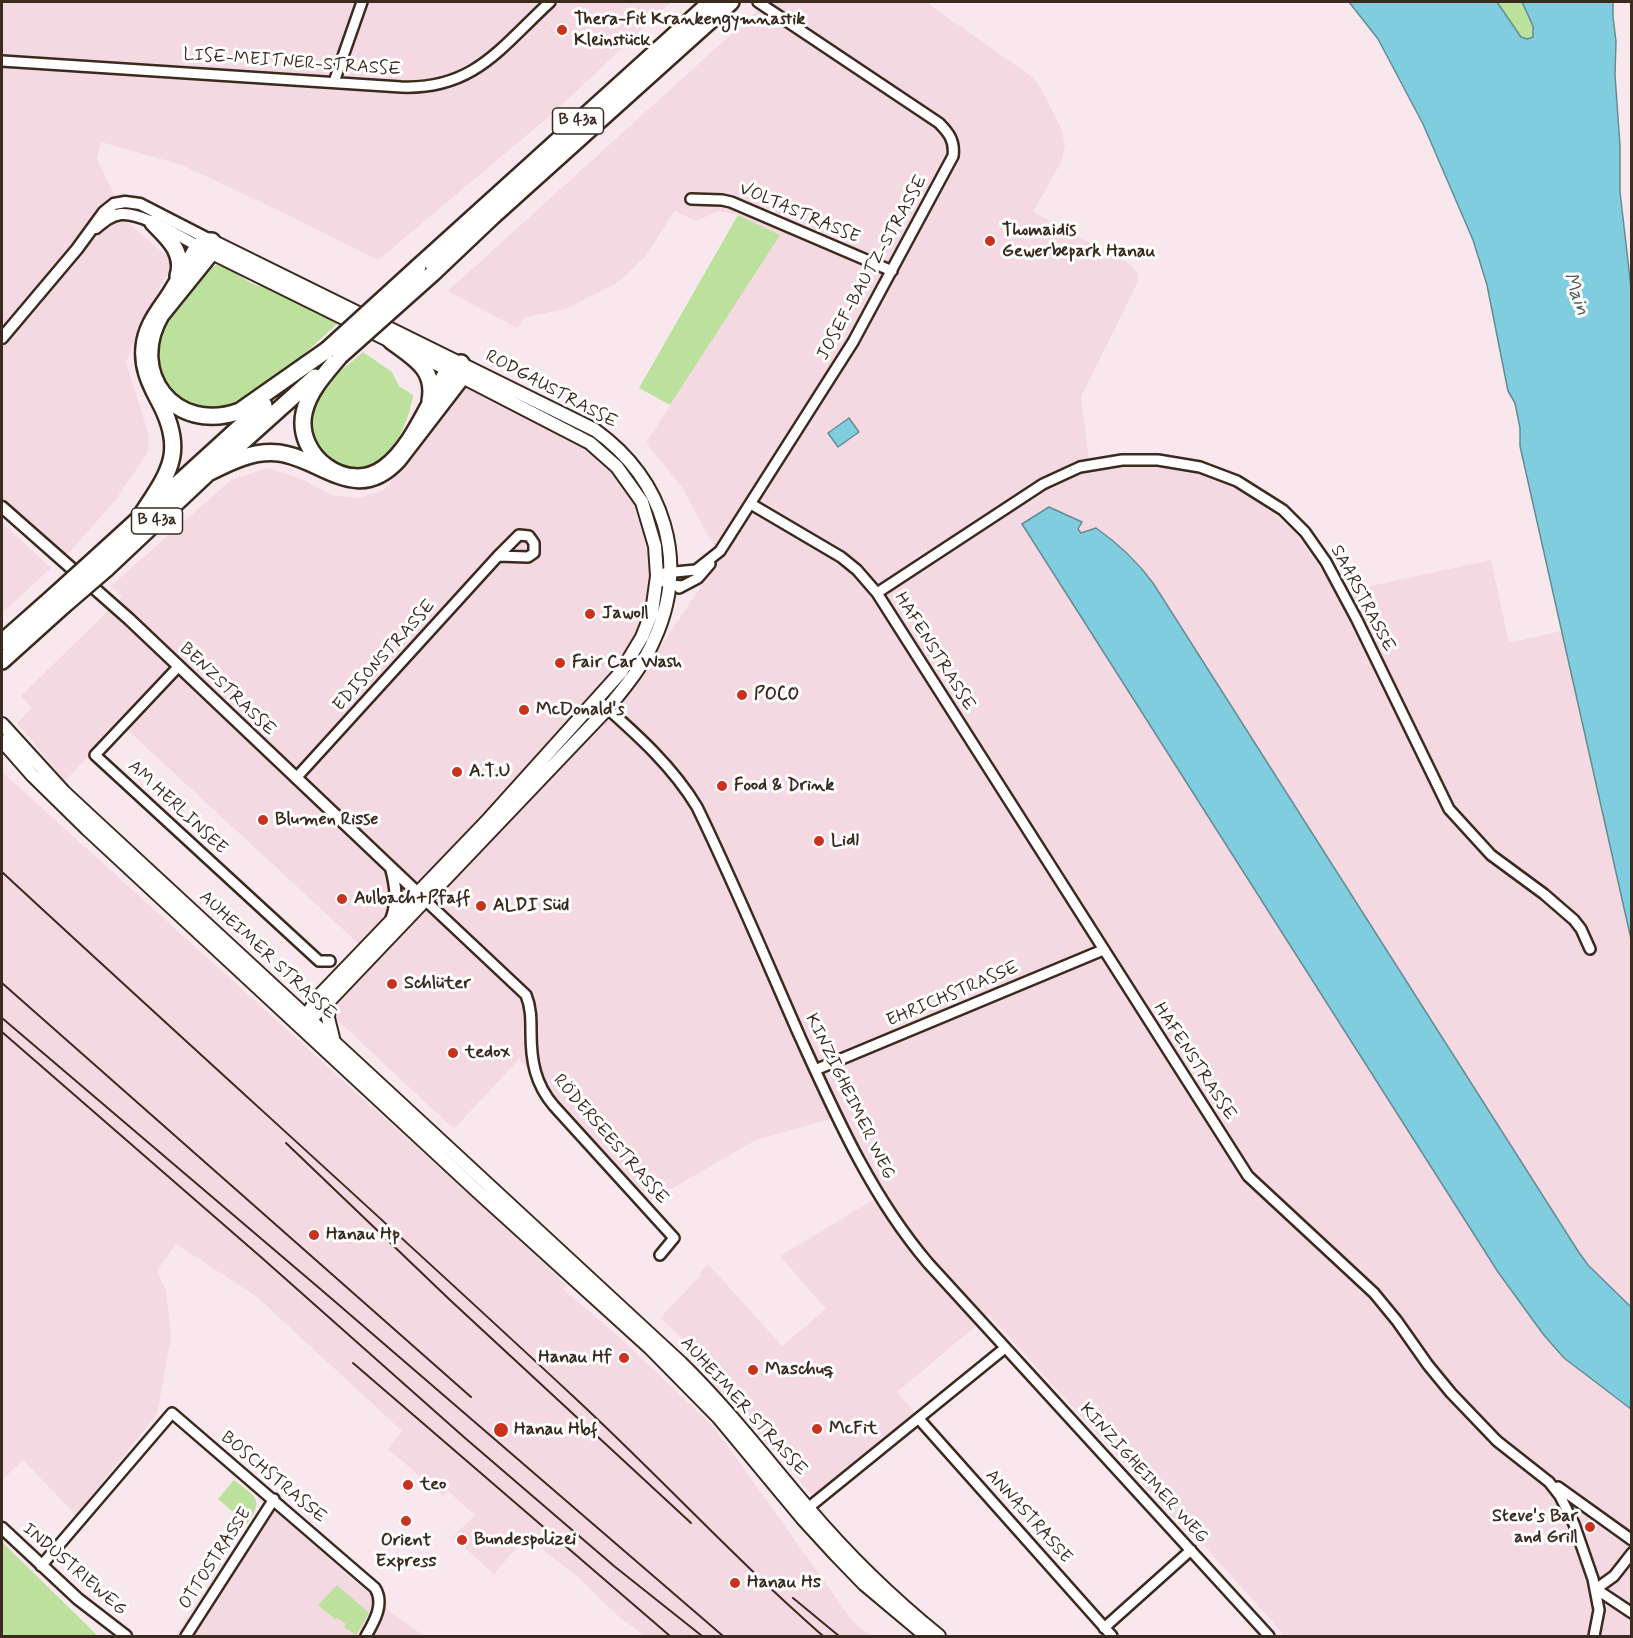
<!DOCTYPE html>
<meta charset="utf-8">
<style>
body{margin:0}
#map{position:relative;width:1633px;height:1638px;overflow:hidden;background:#f8e8ee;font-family:Mynerve,sans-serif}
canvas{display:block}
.frame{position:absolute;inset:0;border:3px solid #3b2a1e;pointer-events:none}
</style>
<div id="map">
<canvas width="1633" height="1638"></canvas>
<div class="frame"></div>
</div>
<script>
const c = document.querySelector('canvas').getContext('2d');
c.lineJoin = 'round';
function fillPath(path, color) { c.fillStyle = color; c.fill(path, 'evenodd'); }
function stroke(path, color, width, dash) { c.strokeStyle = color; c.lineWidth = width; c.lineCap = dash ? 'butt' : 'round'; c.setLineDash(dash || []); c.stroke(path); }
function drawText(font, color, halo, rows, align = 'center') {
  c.font = font + ' Mynerve,sans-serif'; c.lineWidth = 6; c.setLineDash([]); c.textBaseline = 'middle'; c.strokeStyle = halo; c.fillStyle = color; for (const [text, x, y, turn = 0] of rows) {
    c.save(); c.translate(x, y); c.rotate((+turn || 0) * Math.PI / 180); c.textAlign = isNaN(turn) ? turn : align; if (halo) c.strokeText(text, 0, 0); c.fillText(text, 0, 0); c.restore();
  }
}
const built = new Path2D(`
 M2 2H671L552 114 378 260 290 216 182 165 101 142 97 159 127 222 174 262 140 326 126 362 149 436 148 452 114 502 66 556 2 501Z
 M774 2H926L1032 77 1040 87 1061 128 1065 145 1062 160 1033 212 1130 264 1138 274 1137 283 1081 397 1090 469 1139 463 1162 465 1210 475 1235 486 1273 513 1296 534 1338 593 1491 560 1509 643 1561 631 1631 939V1307L1588 1265 1578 1251 1143 569 1131 556 1096 528 1081 533 1078 529 1082 522 1049 507 1022 524 1622 1402 1631 1409V1636H1285L1196 1536H1190L989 1315 897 1392 923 1422 882 1456 874 1446 815 1498 693 1361V1348L660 1318 701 1275 700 1273 708 1264 782 1346 826 1309 780 1256 883 1194 863 1158 844 1115 756 1140 650 1201 519 1059 454 1129 332 1015 337 1004 376 960 333 920 120 723 65 781 17 723 32 708 21 696 122 597 111 586 231 480 268 468 302 479 332 495 359 498 384 490 427 437 463 386 553 427 605 463 638 510 651 560 648 608 633 645 661 646 720 558 682 487 646 443 779 235 738 215 719 211 696 221 674 211 646 256 617 283 566 309 525 317 517 328 448 291 759 9Z
 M2 523 51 568 2 613Z
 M2 772 495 1218 566 1285 563 1289 618 1336 715 1428 854 1623 871 1636H645L617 1615 578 1577 526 1537 494 1574 453 1537 475 1515 448 1491 443 1496 388 1449 402 1431 257 1297 176 1244 157 1271 166 1291 171 1337 157 1414 76 1515 23 1460 2 1480Z
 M264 1502 392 1613 424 1636H175Z`);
const green = new Path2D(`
 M1497 2H1522L1533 26V37L1527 39 1521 37Z
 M738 215 780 235 670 405 639 388Z
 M217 265C236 268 248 288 268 287L339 322 250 404 194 412 160 386 154 336 206 269Z
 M363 352 392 372 399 386 413 395C409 421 393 461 363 468 329 475 301 436 312 405 320 383 347 367 363 352Z
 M234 1480C255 1497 265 1498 247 1524L218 1499Z
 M2 1542 98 1636H2Z
 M337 1585 369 1613 356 1635 344 1627 346 1624 338 1618 335 1619 318 1605Z`);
const water = new Path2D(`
 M1349 2H1497L1521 37 1527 39 1533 37V26L1522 2H1613V17L1616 41 1615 75 1620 146V192L1632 296 1631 939 1520 446V428L1515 403 1508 391 1487 285 1473 240 1423 124 1378 39Z
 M849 418 859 432 838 447 828 433Z
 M1049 507 1082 522 1078 529 1081 533 1096 528C1119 544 1137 561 1153 583L1578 1251 1588 1265 1631 1307V1409L1564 1358 1543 1334 1498 1272 1022 524Z`);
const minor = new Path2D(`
 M2 61 401 87C474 90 501 47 550 2
 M334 82 362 2
 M691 199 722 200 731 202 892 271
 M751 504 841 557 857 570 877 593 1248 1176 1374 1293 1397 1321 1428 1365 1451 1393 1497 1441 1549 1482 1560 1496 1574 1524 1593 1579 1599 1610 1594 1636
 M664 573 696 570 720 551 853 342 953 156C955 141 949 133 939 123L758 2
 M664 582 670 585 683 586
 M679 588 698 578 710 564
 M877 593 1043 484 1080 467 1122 460H1158L1200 467 1237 481 1283 510 1305 532 1326 562 1357 620 1449 809 1491 855 1544 894 1574 920 1581 929 1590 949
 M179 666 95 755 319 961H330
 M598 700C635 733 672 765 697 807 734 883 766 960 800 1037 836 1116 871 1196 928 1263L1269 1636
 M296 778 498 556 528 557 534 553V543L529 536 519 535 498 556
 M425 900 526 995C531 1007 531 1019 531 1032 531 1061 535 1084 554 1106L674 1238 660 1255
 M815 1070 1103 950
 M919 1419 1112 1636
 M1558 1487 1632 1540
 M808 1508 1005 1348
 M41 1566 172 1413 375 1588C385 1604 374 1622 366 1636
 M1596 1589 1614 1576 1632 1553
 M1596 1589 1632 1613
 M1104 1628 1191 1550
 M186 1636 274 1499`);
const tertiary = new Path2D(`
 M96 228C103 222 111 215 121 214 142 212 178 236 198 246
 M2 338 77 249 104 212 114 204 125 202 140 204 212 241
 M2 507 129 619 423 898
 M391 920C398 902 396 887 391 868
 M2 1528 78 1599 126 1636`);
const secondary = new Path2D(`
 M212 241 595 430C664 480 690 561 654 640 643 666 625 687 608 708L329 1001 313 1017 301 1019
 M204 249 449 370 590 443 617 467 642 502 655 546 657 576 652 612 642 637 621 672 486 822 320 995 310 1010 308 1023
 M2 724 64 792 93 819 681 1363C727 1408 766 1459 808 1508 847 1554 892 1598 939 1636
 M2 741 32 775 87 829 477 1191 649 1347 718 1417 802 1518 835 1554 864 1584 926 1636
 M329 1001 328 1018 334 1042`);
const trunk = new Path2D(`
 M153 223C168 238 185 253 178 276
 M418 267 711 2
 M432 274 492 217 731 2
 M391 341C414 358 436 369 430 401
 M208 473C230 462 253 450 279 453 323 459 357 506 399 459L462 377 461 363C457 364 452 366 449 369 445 374 441 383 438 389 424 414 408 451 384 468 347 495 295 456 304 413 309 390 326 373 340 356
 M138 520C168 474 188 453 158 399 149 382 142 366 144 347 146 325 159 311 170 294 180 278 189 262 198 246L206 241H212L211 253 161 315C127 373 175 435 240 411L327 350
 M96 558 264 405
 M106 569 208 473 315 377
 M2 642 54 596
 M2 661 63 606`);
const rail = new Path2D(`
 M2 872C192 1048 385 1221 575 1398 659 1476 737 1561 823 1636
 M2 983 471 1397
 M2 1018 325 1293 723 1636
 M2 1032 262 1258 465 1438 614 1566 702 1636
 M286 1143 450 1300 691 1523
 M353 1363 670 1636
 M793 1598 839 1636`);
const trunkBridge = new Path2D(`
 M327 350 418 267
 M340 356 432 274
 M54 596 96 558
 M63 606 106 569`);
const markers = [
 [562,30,6,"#c8321e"],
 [990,241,6,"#c8321e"],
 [590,614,6,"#c8321e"],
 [560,663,6,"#c8321e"],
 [742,695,6,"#c8321e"],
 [524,710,6,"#c8321e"],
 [457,772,6,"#c8321e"],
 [722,786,6,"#c8321e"],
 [263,820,6,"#c8321e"],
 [819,841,6,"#c8321e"],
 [342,899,6,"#c8321e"],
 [481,906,6,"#c8321e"],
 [392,984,6,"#c8321e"],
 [453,1053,6,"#c8321e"],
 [314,1235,6,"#c8321e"],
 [624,1358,6,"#c8321e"],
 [753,1370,6,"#c8321e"],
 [817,1429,6,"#c8321e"],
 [501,1430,8,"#c8321e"],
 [408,1485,6,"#c8321e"],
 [406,1521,6,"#c8321e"],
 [1590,1527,6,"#c8321e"],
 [462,1540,6,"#c8321e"],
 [735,1583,6,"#c8321e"]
];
const shields = [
 [578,121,51],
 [157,521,51]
];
const shieldNames = [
 ["B 43a",578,121],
 ["B 43a",157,521]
];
const poiNames = [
 ["Thera-Fit Krankengymnastik",574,20],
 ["Kleinstück",574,41],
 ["Thomaidis",1002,231],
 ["Gewerbepark Hanau",1002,252],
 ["Jawoll",602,614],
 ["Fair Car Wash",572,663],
 ["POCO",754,695],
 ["McDonald's",536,710],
 ["A.T.U",469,772],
 ["Food & Drink",734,786],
 ["Blumen Risse",275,820],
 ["Lidl",831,841],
 ["Aulbach+Pfaff",354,899],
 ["ALDI Süd",493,906],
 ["Schlüter",404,984],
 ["tedox",465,1053],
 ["Hanau Hp",326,1235],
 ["Hanau Hf",612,1358,"right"],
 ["Maschuq",765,1370],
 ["McFit",829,1429],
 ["Hanau Hbf",514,1430],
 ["teo",420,1485],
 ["Steve's Bar",1578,1517,"right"],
 ["and Grill",1578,1538,"right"],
 ["Bundespolizei",474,1540],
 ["Orient",406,1541,"center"],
 ["Express",406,1562,"center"],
 ["Hanau Hs",747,1583]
];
const streetNames = [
 ["LISE-MEITNER-STRASSE",292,63,4],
 ["VOLTASTRASSE",799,214,23],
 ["JOSEF-BAUTZ-STRASSE",873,268,-61],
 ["RODGAUSTRASSE",551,390,28],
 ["SAARSTRASSE",1362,599,62],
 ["HAFENSTRASSE",934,652,58],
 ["EDISONSTRASSE",385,656,-48],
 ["BENZSTRASSE",227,690,44],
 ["AM HERLINSEE",177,808,43],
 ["AUHEIMER STRASSE",267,956,43],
 ["EHRICHSTRASSE",953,995,-23],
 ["HAFENSTRASSE",1194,1062,57],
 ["KINZIGHEIMER WEG",849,1097,64],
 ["RÖDERSEESTRASSE",610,1140,49],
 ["AUHEIMER STRASSE",743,1407,48],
 ["KINZIGHEIMER WEG",1143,1474,48],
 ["BOSCHSTRASSE",273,1478,40],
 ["ANNASTRASSE",1028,1517,48],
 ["OTTOSTRASSE",216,1559,-57],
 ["INDUSTRIEWEG",74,1570,41]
];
const waterNames = [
 ["Main",1575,294,71]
];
fillPath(built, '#f4d8e2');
fillPath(green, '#bbe19c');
fillPath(water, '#80cddf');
stroke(water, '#648c92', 1.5);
stroke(minor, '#3b2a1e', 14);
stroke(tertiary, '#3b2a1e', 15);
stroke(secondary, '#3b2a1e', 16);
stroke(trunk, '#3b2a1e', 20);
stroke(minor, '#fff', 9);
stroke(tertiary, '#fff', 10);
stroke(secondary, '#fff', 12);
stroke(trunk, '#fff', 15);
stroke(rail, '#3b2a1e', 2);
stroke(trunkBridge, '#3b2a1e', 20, []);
stroke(trunkBridge, '#fff', 15);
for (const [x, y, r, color] of markers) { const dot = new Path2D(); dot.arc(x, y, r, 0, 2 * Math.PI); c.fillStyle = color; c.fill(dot); stroke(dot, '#fff', 2); }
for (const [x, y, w] of shields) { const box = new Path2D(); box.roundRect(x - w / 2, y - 13, w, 26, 4.5); c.fillStyle = '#fff'; c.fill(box); stroke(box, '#3b2a1e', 1.5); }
drawText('bold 16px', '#3b2a1e', null, shieldNames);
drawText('bold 18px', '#3b2a1e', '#fff', poiNames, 'left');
drawText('18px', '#3b2a1e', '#fff', streetNames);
drawText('italic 20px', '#505b58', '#fff', waterNames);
</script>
